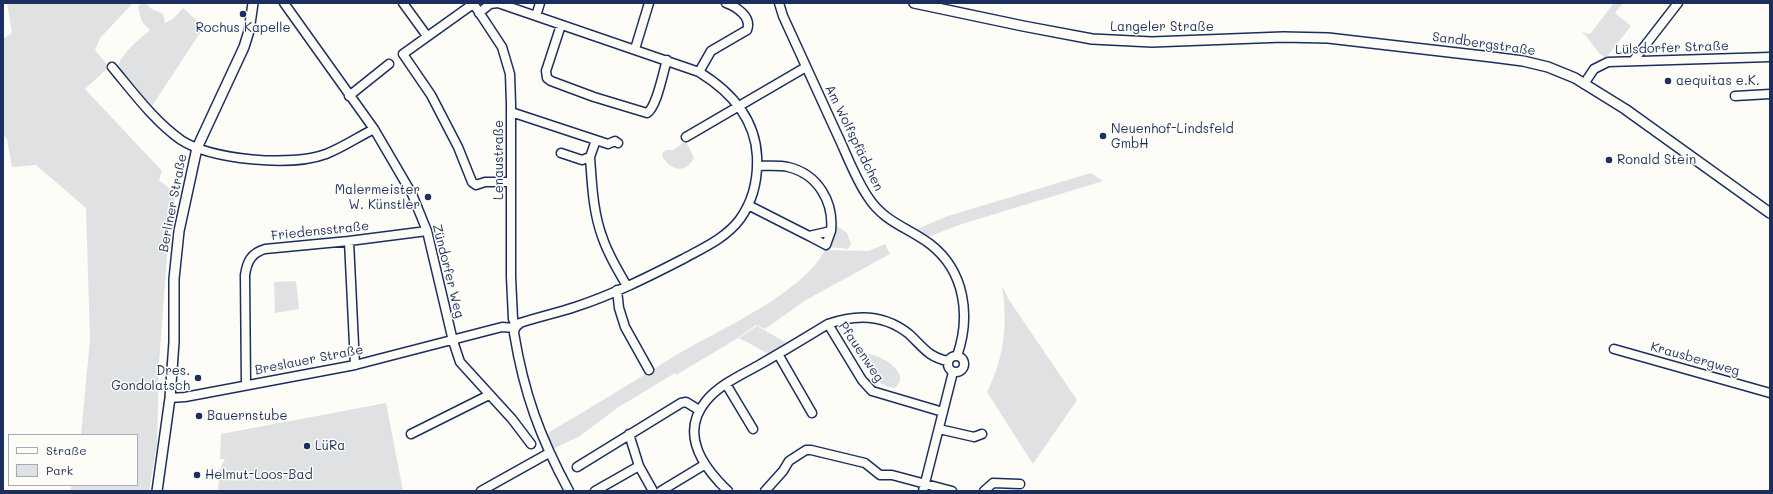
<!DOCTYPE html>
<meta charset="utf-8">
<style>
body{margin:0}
#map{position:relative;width:1773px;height:494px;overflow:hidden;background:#fdfcf7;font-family:Mali,sans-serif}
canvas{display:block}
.frame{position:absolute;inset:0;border:4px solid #1b2f5e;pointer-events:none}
.legend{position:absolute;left:8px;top:434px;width:130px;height:52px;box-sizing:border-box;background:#fdfcf7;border:1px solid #a3aaba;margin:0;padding:5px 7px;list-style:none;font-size:12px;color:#1b2f5e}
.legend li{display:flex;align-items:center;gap:8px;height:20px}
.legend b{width:20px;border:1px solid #a3aaba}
</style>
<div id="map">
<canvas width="1773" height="494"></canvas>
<div class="frame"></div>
<ul class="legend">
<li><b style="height:5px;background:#fdfcf7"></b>Straße</li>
<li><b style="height:11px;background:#e0e1e3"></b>Park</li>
</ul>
</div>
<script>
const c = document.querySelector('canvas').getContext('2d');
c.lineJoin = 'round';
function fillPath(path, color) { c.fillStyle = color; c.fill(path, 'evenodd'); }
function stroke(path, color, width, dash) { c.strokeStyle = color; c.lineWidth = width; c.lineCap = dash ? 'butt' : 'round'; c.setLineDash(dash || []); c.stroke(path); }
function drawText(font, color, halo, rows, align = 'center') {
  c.font = font + ' Mali,sans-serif'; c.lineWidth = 3; c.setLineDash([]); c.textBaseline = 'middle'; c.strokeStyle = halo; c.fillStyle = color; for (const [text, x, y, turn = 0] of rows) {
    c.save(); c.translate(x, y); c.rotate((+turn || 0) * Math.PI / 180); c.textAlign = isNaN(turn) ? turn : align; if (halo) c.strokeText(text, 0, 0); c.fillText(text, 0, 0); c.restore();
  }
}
const green = new Path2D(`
 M7 3H133L100 38 95 50 109 67 85 89 162 171 159 180 176 194 169 230 159 364 157 444 149 491H70L72 485H137V435H81L90 339 86 208 36 165 12 167 7 139 3 135V39L12 33Z
 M141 3H146L150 8 163 14 165 23 173 19 183 8 204 27 150 109 116 69C123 52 137 41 150 30L142 22 138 7Z
 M1614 3H1623L1615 13 1631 26 1606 58C1596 54 1591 39 1582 32L1590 34Z
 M686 141 694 158C685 175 670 170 662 156L663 152 666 150H673Z
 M1091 173 1103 181 962 224 928 237 917 229 948 216Z
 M837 226 847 233 851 244 848 249 829 247 833 241Z
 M885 244 890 254 806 300 765 329 756 325 738 338 676 375 675 373 617 408 580 436 553 449 548 437 549 432C591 408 632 382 673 357 716 331 803 294 825 250L869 251Z
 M296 281 299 309 275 313 274 282Z
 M1002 286 1009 300 1077 400 1033 464 987 392C1004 359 1008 323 1002 286Z
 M757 326 787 343 769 354 739 338Z
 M864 354C880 353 913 373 895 388 876 386 870 373 863 358Z
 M386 403 403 491H218L219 471 225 459H220L221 434Z`);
const minor = new Path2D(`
 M284 3 374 129 412 194 427 231 453 341 460 362 512 419 531 444
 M403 3 427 36
 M473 3 502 47 510 74 511 104V277L513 319 516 326
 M779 3 783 16C801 55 819 95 837 134 847 155 855 178 868 197 884 222 907 227 930 244 965 271 971 316 957 356
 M473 4 403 54 431 95 458 147 472 182 476 185 485 182H511
 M479 13 490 4 498 3 699 72C730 91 755 118 757 156 758 178 753 201 740 219 726 238 703 248 683 259 648 277 612 295 575 307 557 313 538 317 520 323L515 328 514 333C524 394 540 437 569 491
 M536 16 540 3
 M561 25 546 71 547 78 551 81 594 97 647 113C657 107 663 72 667 60
 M635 49 649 3
 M1633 61 1678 3
 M112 67C133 92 154 121 181 140 212 160 291 167 326 154 342 148 358 137 374 129
 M699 72 711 51 747 30C752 17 737 7 726 3
 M1584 84 1594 69 1608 62 1770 57
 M349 96 389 64
 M1735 96 1770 94
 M511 112 608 144 615 141 618 143
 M686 137 806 67
 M561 153 582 160 590 157 596 140
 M590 157C592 185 593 213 603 239 609 256 618 271 627 286
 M757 166C768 166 779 165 788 167 818 174 834 202 831 231
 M748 205 809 236
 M831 231 826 245 809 236Z
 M349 241 355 365
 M617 290 619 308 625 327 649 370
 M828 324 862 380 872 391 943 412
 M1614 349 1770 393
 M778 354 812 413
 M948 364a8 8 0 1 1 16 0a8 8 0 1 1-16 0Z
 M726 384 753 429
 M246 385 245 275C247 262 251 253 265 249L349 241 427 231
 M170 398 185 397 355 365 502 327 515 328
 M939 429 974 437 982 434
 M411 434 489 395
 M629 434 639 466 653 491
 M577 467 681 403 686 402 699 410
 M481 491 549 453
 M595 491 639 466
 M661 491 704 465
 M728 491C703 467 679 434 706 401 719 385 741 375 759 365 782 352 805 338 828 324 856 314 884 314 909 334 923 347 928 357 948 361
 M765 491 783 471 789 461 806 450H811L865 463 880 475H892L952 491
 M923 491 953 372
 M984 491 993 483 1020 484`);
const tertiary = new Path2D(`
 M914 3 1023 26 1092 39 1152 42 1283 37 1328 38 1492 57 1523 61 1548 67 1575 78 1625 109 1770 213
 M157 491 170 398 174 342V279L179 231 197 148 244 47 249 31 253 3`);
const markers = [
 [243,14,4,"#1b2f5e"],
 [1668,81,4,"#1b2f5e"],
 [1103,136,4,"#1b2f5e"],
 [1609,160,4,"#1b2f5e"],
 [428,197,4,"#1b2f5e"],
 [198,378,4,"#1b2f5e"],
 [199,416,4,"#1b2f5e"],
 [307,446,4,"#1b2f5e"],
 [197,475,4,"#1b2f5e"]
];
const streetNames = [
 ["Langeler Straße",1162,27],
 ["Sandbergstraße",1484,44,8],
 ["Lülsdorfer Straße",1672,48,-2],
 ["Am Wolfspfädchen",854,138,64],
 ["Lenaustraße",499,160,-90],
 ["Berliner Straße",173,203,-79],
 ["Friedensstraße",320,231,-6],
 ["Zündorfer Weg",448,271,76],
 ["Pfauenweg",861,352,56],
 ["Krausbergweg",1695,359,16],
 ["Breslauer Straße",309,360,-11]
];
const poiNames = [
 ["Rochus Kapelle",243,28,"center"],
 ["aequitas e.K.",1676,81],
 ["Neuenhof-Lindsfeld",1111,129],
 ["GmbH",1111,144],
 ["Ronald Stein",1617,160],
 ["Malermeister",420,190,"right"],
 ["W. Künstler",420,205,"right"],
 ["Dres.",190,371,"right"],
 ["Gondolatsch",190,386,"right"],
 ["Bauernstube",207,416],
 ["LüRa",315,446],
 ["Helmut-Loos-Bad",205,475]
];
fillPath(green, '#e0e1e3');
stroke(minor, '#1b2f5e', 11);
stroke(tertiary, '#1b2f5e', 12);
stroke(minor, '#fdfcf7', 8);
stroke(tertiary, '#fdfcf7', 9);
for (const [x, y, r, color] of markers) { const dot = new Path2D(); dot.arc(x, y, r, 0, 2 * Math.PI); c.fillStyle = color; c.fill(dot); stroke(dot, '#fdfcf7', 1.5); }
drawText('13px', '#1b2f5e', '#fdfcf7', streetNames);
drawText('13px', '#1b2f5e', '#fdfcf7', poiNames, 'left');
</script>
